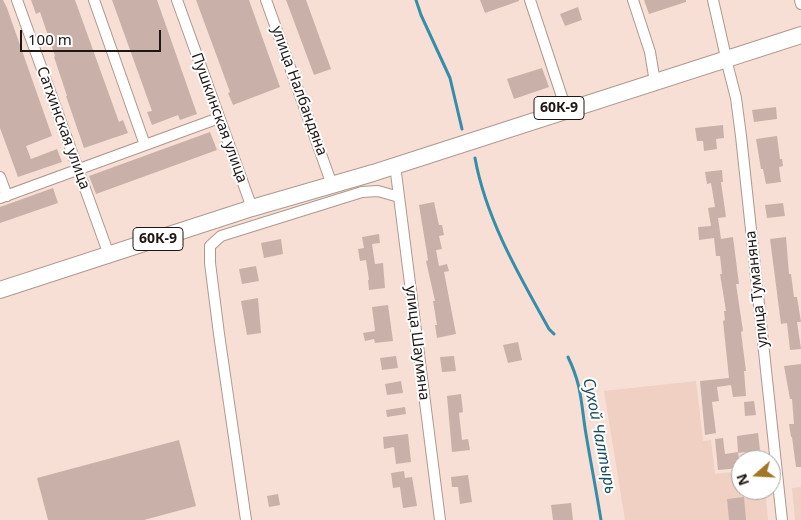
<!DOCTYPE html>
<meta charset="utf-8">
<style>
body{margin:0}
#map{position:relative;width:801px;height:520px;overflow:hidden;background:#f7dfd5;font-family:"Noto Sans",sans-serif}
canvas{display:block}
.north{position:absolute;left:731px;top:450px;width:50px;height:50px;box-sizing:border-box;background:#fff;border:1px solid #a5a2a1;border-radius:50%;rotate:251deg;font-size:14px;font-weight:700;line-height:20px;text-align:center;color:#1f1714}
.north::after{content:'';display:block;margin:auto;width:18px;height:22px;background:#a27527;clip-path:polygon(50% 0,100% 100%,50% 72%,0 100%)}
.scale{position:absolute;left:20px;top:30px;width:141px;height:22px;box-sizing:border-box;border:2px solid #1f1714;border-top:0;padding-left:6px;font-size:15px;line-height:18px;white-space:nowrap;color:#1f1714;-webkit-text-stroke:4px #fff;paint-order:stroke}
</style>
<div id="map">
<canvas width="801" height="520"></canvas>
<div class="north">N</div>
<div class="scale">100 m</div>
</div>
<script>
const c = document.querySelector('canvas').getContext('2d');
c.lineJoin = 'round';
function fillPath(path, color) { c.fillStyle = color; c.fill(path, 'evenodd'); }
function stroke(path, color, width, dash) { c.strokeStyle = color; c.lineWidth = width; c.lineCap = dash ? 'butt' : 'round'; c.setLineDash(dash || []); c.stroke(path); }
function drawText(font, color, halo, rows, align = 'center') {
  c.font = font + ' "Noto Sans",sans-serif'; c.lineWidth = 4; c.setLineDash([]); c.textBaseline = 'middle'; c.strokeStyle = halo; c.fillStyle = color; for (const [text, x, y, turn = 0] of rows) {
    c.save(); c.translate(x, y); c.rotate((+turn || 0) * Math.PI / 180); c.textAlign = isNaN(turn) ? turn : align; if (halo) c.strokeText(text, 0, 0); c.fillText(text, 0, 0); c.restore();
  }
}
const built = new Path2D(`
 M696 381 703 441 711 440 715 474 741 471V490H765L768 520H625L604 391Z
 M801 487V520H795L792 488Z`);
const stream = new Path2D(`
 M416 0 421 15 450 78 462 129
 M475 158C486 219 519 275 549 329L554 334
 M568 357C581 384 581 400 585 428 590 459 596 489 601 520`);
const building = new Path2D(`
 M0 0H3L7 8 52 136 26 146 31 159 57 149 62 162 18 177 0 128Z
 M31 0H75L119 122 123 120 128 133 84 148 66 96H67L54 57 55 56 40 12 36 14Z
 M112 0H157L197 114 180 120 178 115 152 125 147 112 152 111Z
 M196 0H249L280 87 233 105 228 93 230 92Z
 M286 0H306L331 69 314 75Z
 M480 0H519V1L485 13Z
 M644 0H686V2L649 14Z
 M578 7 582 20 565 26 560 14Z
 M542 68 549 87 514 99 507 79Z
 M776 107 777 119 754 122 752 110Z
 M723 125 724 138 716 139 717 149 704 151 703 141H697L695 128Z
 M210 132 217 150 96 194 89 176Z
 M777 136 780 159H782L783 166 779 167 781 182 766 184 763 169H761L756 139Z
 M722 170 723 182H721L726 217 718 218 721 239 733 237 739 284H736L743 331 741 332 746 371H744L746 396 733 397 731 385 717 387 719 401 712 402 716 433 705 435 700 381 729 378 723 321 725 320 724 311H726L720 274H722L720 256H716L714 238 699 240 698 227 711 226 708 208 715 207 711 183 707 184 705 172Z
 M53 188 58 203 0 223V207Z
 M434 202 439 225H442L444 235 439 236 442 249 436 250 439 266 447 264 449 271 444 272 456 334 437 338 435 325H437L433 301H435L426 261 428 260 419 205Z
 M783 203 785 216 767 218 765 205Z
 M379 234 380 243 372 244 375 264 383 263 385 288 369 290 368 280H369L366 260 360 261 358 249 364 248 362 237Z
 M786 237 789 274H791L794 297H797L801 322H797L801 349 790 350 787 323 781 324 770 239Z
 M281 239 283 254 264 258 261 243Z
 M256 266 259 281 242 284 239 269Z
 M258 298 261 333 247 335 241 301Z
 M388 305 393 341 375 343 374 339 365 341 363 333 375 331 372 307Z
 M518 342 522 360 508 363 503 345Z
 M396 356 398 368 382 370 380 358Z
 M454 356 456 371 442 372 440 357Z
 M801 364V467H796L792 437H791L789 424H794L792 399H790L784 366Z
 M401 381 403 393 387 395 385 384Z
 M461 394 463 412 459 413 462 440 468 439 470 450 452 452 447 396Z
 M754 401 756 415 745 416 744 402Z
 M405 407 406 414 387 417 386 410Z
 M758 433 760 450 738 453 737 436Z
 M408 434 411 462 396 464 394 447 384 449 383 437Z
 M723 438 725 454 738 452 740 468 718 470 715 439Z
 M179 440 196 506 144 520H48L37 478Z
 M404 471 405 478 412 477 417 506 403 508 400 487 393 488 391 473Z
 M468 475 472 502 460 504 458 487H452L451 477Z
 M278 494 280 505 269 507 267 496Z
 M744 497 746 520H729L727 499Z
 M571 503 573 520H553L551 505Z`);
const street = new Path2D(`
 M17 0 109 255
 M94 0 145 145
 M177 0 252 208
 M266 0 331 182
 M530 0 565 106
 M633 0 650 52 654 76
 M713 0 725 53
 M800 0 801 4
 M726 59 736 98 741 136 782 520
 M395 165 440 520
 M0 177 7 196
 M0 198 219 118
 M246 520 219 334 210 263V246L221 236 362 192 378 191 399 197`);
const primary = new Path2D(`
 M0 290 252 208 373 173 801 35`);
const shields = [
 [559,108,50],
 [158,239,50]
];
const shieldNames = [
 ["60К-9",559,108],
 ["60К-9",158,239]
];
const streetNames = [
 ["улица Налбандяна",299,91,70],
 ["Пушкинская улица",219,118,70],
 ["Сатхинская улица",63,128,70],
 ["улица Туманяна",757,289,-96],
 ["улица Шаумяна",417,343,83]
];
const waterNames = [
 ["Сухой Чалтырь",599,436,79]
];
fillPath(built, '#efd0c2');
stroke(stream, '#358ea9', 3);
fillPath(building, '#c9b1a9');
stroke(street, '#ae988e', 12);
stroke(primary, '#ae988e', 18);
stroke(street, '#fff', 10);
stroke(primary, '#fff', 16);
for (const [x, y, w] of shields) { const box = new Path2D(); box.roundRect(x - w / 2, y - 11.5, w, 23, 4); c.fillStyle = '#fff'; c.fill(box); stroke(box, '#1f1714', 1); }
drawText('bold 14px', '#1f1714', null, shieldNames);
drawText('15px', '#1f1714', '#fff', streetNames);
drawText('italic 16px', '#194e5f', '#fff', waterNames);
</script>
